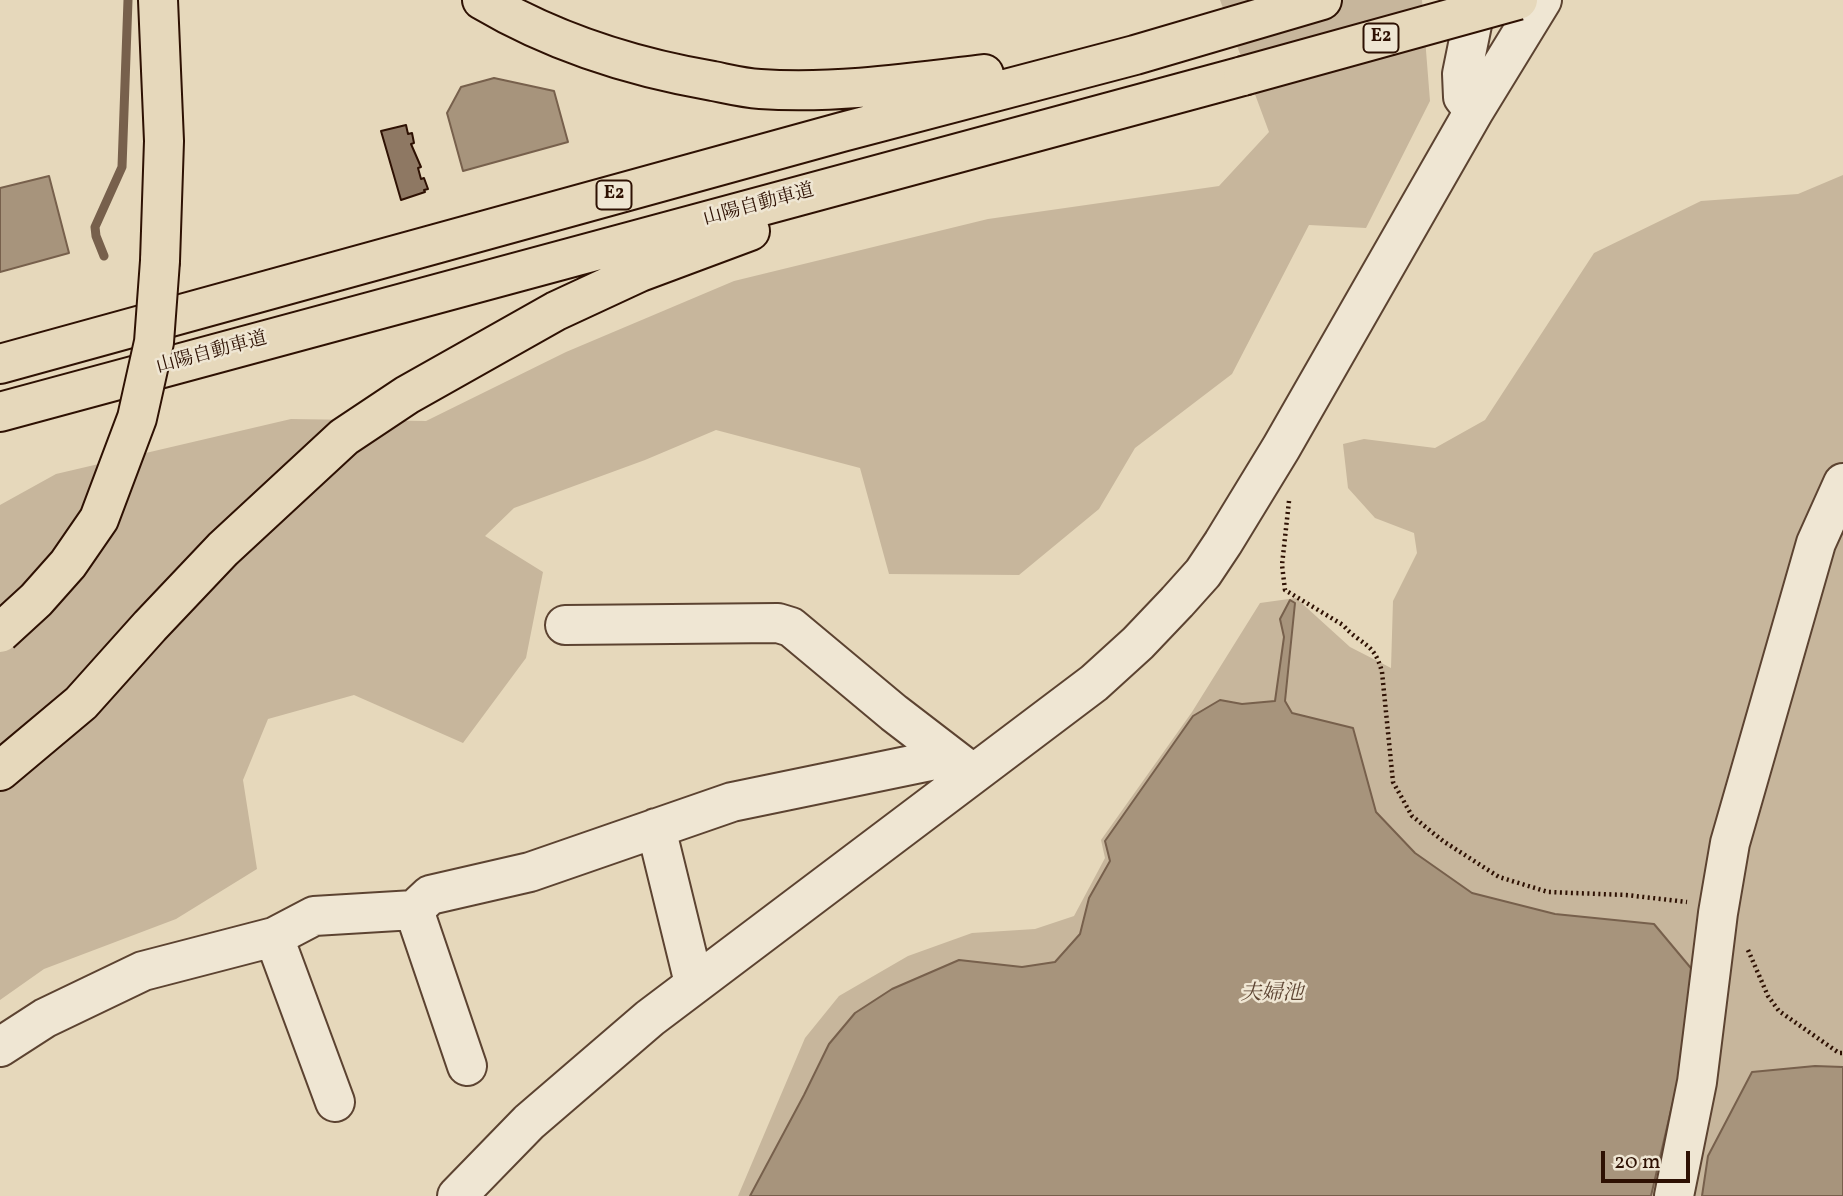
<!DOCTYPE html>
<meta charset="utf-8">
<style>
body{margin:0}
#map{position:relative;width:1843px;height:1196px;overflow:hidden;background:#e6d8bb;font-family:Vollkorn,serif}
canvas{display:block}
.scale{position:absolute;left:1601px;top:1151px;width:89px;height:32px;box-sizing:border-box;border:4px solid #2e1103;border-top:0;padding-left:9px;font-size:21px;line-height:24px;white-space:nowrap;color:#2e1103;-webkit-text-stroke:5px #efe6d3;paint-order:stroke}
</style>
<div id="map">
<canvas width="1843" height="1196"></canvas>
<div class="scale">20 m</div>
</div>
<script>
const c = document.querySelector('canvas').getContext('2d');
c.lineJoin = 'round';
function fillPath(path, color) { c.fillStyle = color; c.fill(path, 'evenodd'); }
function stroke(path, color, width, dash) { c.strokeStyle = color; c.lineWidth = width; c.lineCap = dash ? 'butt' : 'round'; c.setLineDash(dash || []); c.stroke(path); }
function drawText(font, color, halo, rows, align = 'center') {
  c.font = font + ' Vollkorn,"Noto Serif JP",serif'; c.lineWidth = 5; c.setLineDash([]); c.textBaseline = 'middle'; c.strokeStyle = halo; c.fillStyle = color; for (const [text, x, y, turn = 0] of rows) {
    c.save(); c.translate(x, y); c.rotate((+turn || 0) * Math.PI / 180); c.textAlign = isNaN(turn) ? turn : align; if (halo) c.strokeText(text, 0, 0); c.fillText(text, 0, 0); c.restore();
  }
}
const green = new Path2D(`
 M1220 0H1422L1430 101 1366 228 1309 225 1232 374 1135 448 1099 509 1019 575 889 574 860 468 716 430 645 460 514 508 485 536 543 572 526 658 463 743 354 695 268 719 243 780 257 869 176 919 44 969 0 1000V505L56 474 291 419 426 421 566 352 734 281 988 219 1219 186 1269 132Z
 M1843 175V1196H738L805 1038 839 996 908 956 972 933 1035 929 1074 916 1105 858 1101 840 1192 712 1260 603 1296 598 1350 647 1391 668 1393 601 1417 553 1414 533 1375 518 1348 488 1343 444 1364 439 1435 448 1485 420 1594 253 1701 201 1798 194Z`);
const water = new Path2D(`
 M494 78 554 91 568 142 463 171 447 113 461 87Z
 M49 176 69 253 0 272V188Z
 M1290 600 1295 603 1285 701 1292 713 1353 728 1376 812 1415 853 1472 893 1555 914 1654 924 1695 973 1679 1076 1651 1196H750L804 1095 829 1044 855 1013 892 989 959 960 1022 967 1055 962 1080 934 1089 898 1110 861 1105 841 1193 716 1220 700 1242 704 1275 701 1284 637 1280 619Z
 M1815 1066 1843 1067V1196H1702L1708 1156 1752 1072Z`);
const stream = new Path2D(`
 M104 256 96 236 95 227 122 167 128 0`);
const building = new Path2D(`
 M406 125 408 134 412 133 414 143 411 144 421 167 418 168 421 179 424 178 428 189 424 190 425 192 401 200 381 131Z`);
const path = new Path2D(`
 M1289 501 1282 565 1285 590 1343 625C1361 646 1374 641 1382 672L1393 782 1412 816 1443 841 1499 877 1548 892 1626 895 1687 902
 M1748 950 1768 996 1779 1011 1839 1053H1843`);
const minor = new Path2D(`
 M1474 111 1463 97 1462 74 1477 0
 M565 625 778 623 791 627 894 713 963 766
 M656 828 694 983
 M414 910 467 1066
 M274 937 335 1102
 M0 1047 45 1018 143 971 274 937 314 916 414 910 430 895 530 872 732 802 950 757
 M457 1196 529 1122 650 1018 1094 683 1138 643 1177 602 1203 573 1223 543 1281 448 1474 111 1542 0
 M1674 1196 1697 1082 1718 913 1730 843 1816 543 1843 483`);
const highway = new Path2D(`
 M158 0 164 141 160 261
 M482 0C553 42 631 67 713 81 728 84 744 88 760 89 835 94 910 83 984 74
 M0 364 842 132 1135 55 1322 0
 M0 412 1243 76
 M0 771 81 703 150 626 223 549 344 437 407 395 556 311 640 272 750 231`);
const highwayBridge = new Path2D(`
 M1243 76 1518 0
 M0 633 36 600 68 564 99 519 137 418 154 342 160 261`);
const shields = [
 [1381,38,35],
 [614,195,35]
];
const shieldNames = [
 ["E2",1381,38],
 ["E2",614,195]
];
const streetNames = [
 ["山陽自動車道",759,206,-15],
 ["山陽自動車道",212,354,-15]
];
const waterNames = [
 ["夫婦池",1272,995]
];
fillPath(green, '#c7b69c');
fillPath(water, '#a7947c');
stroke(water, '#77604c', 2);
stroke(stream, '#77604c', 9);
fillPath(building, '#8e7863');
stroke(building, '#2e1103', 2);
stroke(minor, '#5c4331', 42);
stroke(highway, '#2e1103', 42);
stroke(path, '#2e1103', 4.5, [2, 3.5]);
stroke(minor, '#efe6d3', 38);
stroke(highway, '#e6d8bb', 38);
stroke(highwayBridge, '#2e1103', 42, []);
stroke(highwayBridge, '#e6d8bb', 38);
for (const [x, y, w] of shields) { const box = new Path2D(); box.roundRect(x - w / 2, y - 14.5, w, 29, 5); c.fillStyle = '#efe6d3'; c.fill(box); stroke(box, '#2e1103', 2); }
drawText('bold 18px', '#2e1103', null, shieldNames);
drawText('19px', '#2e1103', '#efe6d3', streetNames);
drawText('italic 21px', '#5e4533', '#efe6d3', waterNames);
</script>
